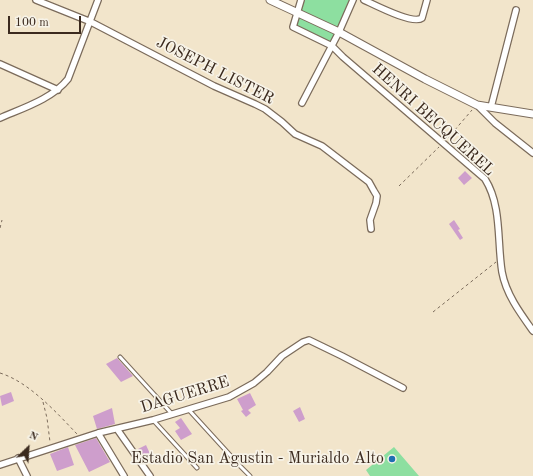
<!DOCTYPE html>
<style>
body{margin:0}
#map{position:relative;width:533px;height:476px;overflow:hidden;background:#f2e5cb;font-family:"Old Standard TT",serif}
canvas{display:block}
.north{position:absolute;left:8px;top:428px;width:40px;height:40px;-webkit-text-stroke:3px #f7f3e8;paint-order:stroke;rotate:25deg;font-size:11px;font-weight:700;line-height:16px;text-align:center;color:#3b2a1e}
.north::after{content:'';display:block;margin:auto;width:14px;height:18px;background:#3b2a1e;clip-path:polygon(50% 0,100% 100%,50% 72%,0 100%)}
.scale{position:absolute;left:8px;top:16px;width:73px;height:18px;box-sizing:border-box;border:2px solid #3b2a1e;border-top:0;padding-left:5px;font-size:12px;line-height:14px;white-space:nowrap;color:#3b2a1e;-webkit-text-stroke:3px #f7f3e8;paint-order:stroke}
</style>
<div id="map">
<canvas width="533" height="476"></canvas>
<div class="north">N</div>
<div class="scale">100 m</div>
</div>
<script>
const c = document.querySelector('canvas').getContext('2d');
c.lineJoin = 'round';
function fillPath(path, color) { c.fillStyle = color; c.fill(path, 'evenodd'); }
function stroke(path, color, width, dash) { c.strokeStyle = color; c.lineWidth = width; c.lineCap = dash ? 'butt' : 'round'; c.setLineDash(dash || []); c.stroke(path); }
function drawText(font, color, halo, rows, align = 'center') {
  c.font = font + ' "Old Standard TT",serif'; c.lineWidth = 3.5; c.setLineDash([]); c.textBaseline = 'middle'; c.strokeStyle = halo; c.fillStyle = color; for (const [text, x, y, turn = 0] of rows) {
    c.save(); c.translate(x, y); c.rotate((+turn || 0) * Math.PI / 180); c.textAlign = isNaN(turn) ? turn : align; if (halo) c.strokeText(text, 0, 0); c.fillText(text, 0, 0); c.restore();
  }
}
const green = new Path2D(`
 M303 0H352L331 45 293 27Z
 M394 447 419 476H370L366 470Z`);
const building = new Path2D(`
 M465 171 472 178 464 185 458 178Z
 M454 220 460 229 458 230 463 238 460 240 449 224Z
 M117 358 133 376 121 382 106 364Z
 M11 392 14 401 2 406 0 396Z
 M250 393 256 405 248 410 251 413 246 417 241 411 243 410 237 399Z
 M300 407 305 419 299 422 293 411Z
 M112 408 115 424 97 429 93 416Z
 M181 418 192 434 181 440 175 431 180 428 175 422Z
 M96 438 110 462 89 472 75 445Z
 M146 445 151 456 144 459 138 449Z
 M68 447 74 465 57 471 50 454Z`);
const path = new Path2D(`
 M447 139 472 110
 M399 186 439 147
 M0 228 2 220
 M433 312 496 262
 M0 373C29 382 56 412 77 434
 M43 402 47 418 50 442`);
const service = new Path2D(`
 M120 357 172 414
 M188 409 240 466 250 476
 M153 420 197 468`);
const minor = new Path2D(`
 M36 0 91 22 214 86 255 104 265 109 282 122 295 134 322 146 369 182 374 191 377 196 376 203 370 220 371 229
 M301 0 293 27 332 46 343 57 485 179C502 206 497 241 502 272 506 294 520 313 533 331
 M364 0C375 5 413 25 422 18L427 0
 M0 64 58 90
 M302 103 339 32 353 0
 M477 105 495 123 533 153
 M491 107 516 10
 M0 118C23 108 52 99 68 79L98 0
 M117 429 150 476
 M98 433 124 476
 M18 458 27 476
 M0 465 98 433 153 420 229 397 254 383 267 372 282 356 303 342 309 340 342 356 403 388`);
const tertiary = new Path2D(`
 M270 0 339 32 425 79 477 105 533 114`);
const markers = [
 [392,459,4,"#1f6fb2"]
];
const streetNames = [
 ["JOSEPH LISTER",215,71,27],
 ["HENRI BECQUEREL",433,120,42],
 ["DAGUERRE",185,395,-17]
];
const poiNames = [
 ["Estadio San Agustin - Murialdo Alto",384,459]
];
fillPath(green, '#8ddfa0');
fillPath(building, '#ce9ecc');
stroke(service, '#7b6b5b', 5);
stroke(minor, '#7b6b5b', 8);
stroke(tertiary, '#7b6b5b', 9);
stroke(path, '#7b6b5b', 1, [3, 3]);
stroke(service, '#fff', 3);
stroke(minor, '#fff', 5.5);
stroke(tertiary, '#fff', 7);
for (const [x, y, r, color] of markers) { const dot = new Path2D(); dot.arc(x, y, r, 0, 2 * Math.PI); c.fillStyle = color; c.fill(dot); stroke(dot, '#f7f3e8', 1.5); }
drawText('16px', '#3b2a1e', '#f7f3e8', streetNames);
drawText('16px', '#3b2a1e', '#f7f3e8', poiNames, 'right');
</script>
